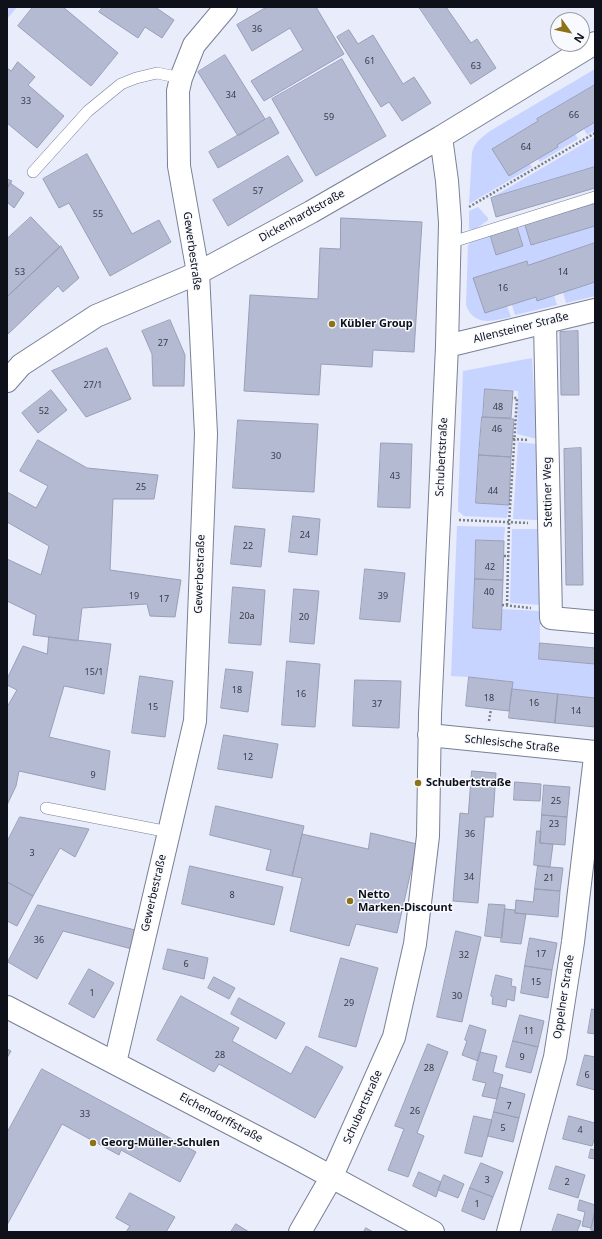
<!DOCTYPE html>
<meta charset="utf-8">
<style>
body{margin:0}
#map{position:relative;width:602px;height:1239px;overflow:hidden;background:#e8ecfb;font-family:"Noto Sans",sans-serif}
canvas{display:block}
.frame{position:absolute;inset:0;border:8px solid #0e1119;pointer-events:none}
.north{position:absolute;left:550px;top:12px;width:40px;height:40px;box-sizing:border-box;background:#f8faff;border:1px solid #9a9da3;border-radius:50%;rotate:123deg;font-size:11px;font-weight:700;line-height:16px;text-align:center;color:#0e1119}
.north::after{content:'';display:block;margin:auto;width:14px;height:18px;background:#8d7317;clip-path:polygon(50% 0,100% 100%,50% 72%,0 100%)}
</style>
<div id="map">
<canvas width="602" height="1239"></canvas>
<div class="frame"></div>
<div class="north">N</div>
</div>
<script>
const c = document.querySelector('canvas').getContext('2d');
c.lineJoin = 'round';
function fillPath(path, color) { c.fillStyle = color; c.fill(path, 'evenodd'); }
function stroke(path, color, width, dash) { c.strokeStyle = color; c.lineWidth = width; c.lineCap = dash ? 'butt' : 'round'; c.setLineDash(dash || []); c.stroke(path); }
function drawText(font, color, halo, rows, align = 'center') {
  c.font = font + ' "Noto Sans",sans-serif'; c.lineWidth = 3; c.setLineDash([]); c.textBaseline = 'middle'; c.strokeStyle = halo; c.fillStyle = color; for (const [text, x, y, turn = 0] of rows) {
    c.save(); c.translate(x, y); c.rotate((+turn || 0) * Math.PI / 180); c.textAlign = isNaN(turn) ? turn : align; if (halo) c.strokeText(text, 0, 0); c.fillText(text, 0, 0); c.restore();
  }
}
const green = new Path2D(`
 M7 7H17L7 19Z
 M595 69V85L538 119V121L493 148 509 176 530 164 532 167 469 204 472 152C475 142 482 137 490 131Z
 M595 122V130L587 135 584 129Z
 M575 134 578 139 540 162 538 159 558 147 557 145Z
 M595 137V167L491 198Z
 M478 207 488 218V220C482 224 476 231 469 229V211Z
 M525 225 531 245 595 226V243L528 265 526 261 473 278 485 313 507 306 511 317C493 321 474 327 466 305L468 245 472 241 490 235 496 255 523 246 517 227Z
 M595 282V296L566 303 563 292Z
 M554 295 557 305 515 315 512 305 536 297Z
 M532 358 537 439 517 434 518 391 485 389 483 417H481L476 503 509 505 507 518 464 516 458 511V504L463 371Z
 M518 442 536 444 537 520 513 519Z
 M457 526 505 527 504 541 477 540 473 628 501 630 502 609 540 611V643L539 659 595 664V698L512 689 513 682 469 677 451 676Z
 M512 529H539L540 605 510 603Z`);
const building = new Path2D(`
 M33 7H63L118 53 91 86 18 26Z
 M103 7H155L174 20 162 38 145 27 138 38 99 12Z
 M267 7H316L344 54 264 101 251 81 303 50 290 28 252 51 237 25Z
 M419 7H446L471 43 477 39 496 68 471 84Z
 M349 30 358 44 373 35 403 84 414 77 431 103 402 121 389 102 381 107 337 37Z
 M225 55 265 119 238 136 198 72Z
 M342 59 386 136 316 176 272 99Z
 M18 62 35 77 28 85 64 116 37 148 7 123V68L11 71Z
 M595 85V122L557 145 558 147 509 176 492 149 538 121 537 119Z
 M270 117 279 133 218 168 209 152Z
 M87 154 132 234 159 220 171 242 110 276 69 203 59 208 43 179Z
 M288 156 303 181 228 226 213 200Z
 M595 167V188L496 217 491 198Z
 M7 179 12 181 7 189Z
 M10 183 24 193 14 208 7 202V189Z
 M595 204V226L531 245 525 225Z
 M31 217 60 247 7 297V239Z
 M341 218 422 222 414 352 373 350 372 367 321 364 319 395 244 391 250 295 318 299 320 248 340 249Z
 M517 227 523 246 496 255 490 235Z
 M595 243V282L537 301 536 297 485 313 473 278 527 261 528 265Z
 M61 246 79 278 63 292 58 286 7 335V297Z
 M170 320 185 355 184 386H153L152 354 142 331Z
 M578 331 579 395H561L560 332Z
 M107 348 131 399 86 417 52 371Z
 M485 389 513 391 511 418 483 417Z
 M51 390 67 410 38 433 22 413Z
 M482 417 514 419 511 457 479 455Z
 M238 420 318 424 314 492 233 488Z
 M38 440 87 468 158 475 154 499H113L110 570 181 580 175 617 150 616 147 604 82 608 78 641 33 635 36 615 7 601V559L41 575 49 546 7 522V492L36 508 48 486 20 471Z
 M381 443 412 444 410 508 378 507Z
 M581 448 583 585H566L564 449Z
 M479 455 511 457 509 505 476 503Z
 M293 516 320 519 317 555 289 552Z
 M235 526 265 529 261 567 231 564Z
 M476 540 504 541 503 580 475 579Z
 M365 569 405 573 400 622 360 619Z
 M475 579 503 580 501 630 473 628Z
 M233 587 265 590 261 645 229 643Z
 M294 589 319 591 314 644 290 642Z
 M49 637 111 644 104 694 64 686 49 737 110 751 105 790 19 771 16 786 7 805V707L17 690 7 685V679L23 646 47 654Z
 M540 643 595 648V664L539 659Z
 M287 661 320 664 315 727 282 725Z
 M226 669 253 672 248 712 221 708Z
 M140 676 173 681 165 737 132 733Z
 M469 677 513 682 509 711 466 706Z
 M355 680 401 681 399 728 353 726Z
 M512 689 558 694 555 723 509 718Z
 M558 694 595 698V727L555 723Z
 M224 735 278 744 272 778 218 769Z
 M472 771 496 773 493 817H485L478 903 453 901 460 813 468 814Z
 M515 782 541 784 540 801 514 800Z
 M544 785 570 787 567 817 542 815Z
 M216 806 304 826 292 876 266 870 271 850 210 835Z
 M542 815 567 817 565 845 540 843Z
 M20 817 89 829 75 857 60 848 33 896 7 882V842Z
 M537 831H541L540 843 553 844 550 867 534 865Z
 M371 833 417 844 397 933 356 924 349 946 290 931 302 878 292 876 302 834 368 849Z
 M190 866 283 887 274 925 182 904Z
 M538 866 563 868 560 891 535 889Z
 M7 882 33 896 17 926 7 921Z
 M535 889 560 891 558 917 515 913 516 900 533 902Z
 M489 904 505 905 502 938 485 936Z
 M38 905 135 930 132 949 63 931 37 979 8 962Z
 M505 909 515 910V913L526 914 521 944 501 942Z
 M456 931 481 937 462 1022 437 1017Z
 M530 938 557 943 552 970 525 966Z
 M168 949 208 958 204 979 163 969Z
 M341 958 378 968 356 1047 319 1037Z
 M525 966 552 970 548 998 521 993Z
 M89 969 114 983 94 1018 69 1004Z
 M496 975 512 979 511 986 516 987 514 1001 507 999 506 1007 492 1004 493 997 491 996Z
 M214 977 235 988 229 999 208 988Z
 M181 996 239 1028 232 1041 291 1074 306 1046 343 1067 315 1118 219 1064 214 1072 157 1040Z
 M239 998 285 1023 276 1039 231 1014Z
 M592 1009 595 1010V1034L588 1033Z
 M520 1015 544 1021 538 1047 513 1041Z
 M470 1025 486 1030 478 1061 462 1055 467 1041 465 1040Z
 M513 1041 538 1047 531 1073 506 1067Z
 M428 1044 448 1052 417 1133 424 1136 408 1177 388 1170 404 1129 395 1126Z
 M7 1049 11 1051 7 1058Z
 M480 1052 497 1056 493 1072 503 1075 497 1099 482 1096 486 1083 473 1080Z
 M585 1055 595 1057V1090L577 1085Z
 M42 1069 196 1152 180 1182 121 1150 119 1155 62 1124 7 1225V1133Z
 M500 1087 525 1094 519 1118 494 1112Z
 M494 1112 519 1118 513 1142 488 1136Z
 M474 1116 492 1120 482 1157 465 1153Z
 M569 1116 595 1123V1137L592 1146 563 1139Z
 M591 1149 595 1150V1159L589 1158Z
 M481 1163 503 1172 493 1197 470 1188Z
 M556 1166 585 1175 578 1198 549 1189Z
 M419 1172 441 1182 436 1197 413 1186Z
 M444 1175 464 1184 458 1198 438 1190Z
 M470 1188 493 1197 484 1220 462 1211Z
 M130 1193 175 1217 166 1232H126L130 1226 116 1218Z
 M580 1200 595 1205V1211L591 1228 582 1226 585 1212 578 1210Z
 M595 1211V1231L591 1230Z
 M558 1214 581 1221 577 1232H552Z
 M236 1224 249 1232H231Z
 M366 1228 373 1232H364Z`);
const path = new Path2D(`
 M469 207 595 133
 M513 439 528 440
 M459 520 528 523
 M504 556H509
 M502 605 531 608
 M507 605 509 523 517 398H512
 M489 721 491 709`);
const service = new Path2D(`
 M33 172 88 111 121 84 136 78 157 73 181 78
 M449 243 595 197
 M46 808 169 832`);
const minor = new Path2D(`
 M545 322 551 618 595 622
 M447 346 595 310
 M7 381 21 365 96 316 198 273 311 212 441 137 595 43
 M429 735 595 752
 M7 1007 293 1156 433 1232
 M115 1063 195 721 206 434 198 273 179 166 178 91 181 78 194 45 226 7
 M300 1232 331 1178 394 1037 415 944 428 836 430 714 447 346 450 223 447 181 441 137
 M508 1232 555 1057 573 942 595 757`);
const markers = [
 [332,324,4,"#8d7317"],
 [418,783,4,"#8d7317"],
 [350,901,4,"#8d7317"],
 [93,1143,4,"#8d7317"]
];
const numberNames = [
 ["36",257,29],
 ["61",370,61],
 ["63",476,66],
 ["34",231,95],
 ["33",26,101],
 ["66",574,115],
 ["59",329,117],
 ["64",526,147],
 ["57",258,191],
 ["55",98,214],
 ["53",20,272],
 ["14",563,272],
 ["16",503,288],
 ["27",163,343],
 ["27/1",93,385],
 ["48",498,407],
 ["52",44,411],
 ["46",497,429],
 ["30",276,456],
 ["43",395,476],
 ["25",141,487],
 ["44",493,491],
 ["24",305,535],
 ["22",248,546],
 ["42",490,567],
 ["40",489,592],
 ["19",134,596],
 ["39",383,596],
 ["17",164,599],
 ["20a",247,616],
 ["20",304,617],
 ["15/1",94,672],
 ["18",237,690],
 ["16",301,694],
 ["18",489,698],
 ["16",534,703],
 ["37",377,704],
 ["15",153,707],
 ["14",576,711],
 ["12",248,757],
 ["9",93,775],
 ["25",556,801],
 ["23",554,824],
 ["36",470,834],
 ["3",32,853],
 ["34",469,877],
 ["21",549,878],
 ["8",232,895],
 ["36",39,940],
 ["17",541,954],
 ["32",464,955],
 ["6",186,964],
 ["15",536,982],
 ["1",92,993],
 ["30",457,996],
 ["29",349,1003],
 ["11",529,1031],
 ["28",220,1055],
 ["9",522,1057],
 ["28",429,1068],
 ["6",587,1075],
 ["7",509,1106],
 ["26",415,1111],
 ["33",85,1114],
 ["5",503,1128],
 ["4",580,1130],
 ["3",487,1180],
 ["2",567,1182],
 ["1",477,1204]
];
const streetNames = [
 ["Dickenhardtstraße",302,216,-29],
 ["Gewerbestraße",192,251,82],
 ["Allensteiner Straße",521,328,-14],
 ["Schubertstraße",442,457,-87],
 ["Stettiner Weg",548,492,-91],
 ["Gewerbestraße",200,574,-88],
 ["Schlesische Straße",512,744,6],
 ["Gewerbestraße",154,893,-77],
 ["Oppelner Straße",564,997,-81],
 ["Schubertstraße",363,1107,-66],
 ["Eichendorffstraße",221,1118,28]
];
const poiNames = [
 ["Kübler Group",340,324],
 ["Schubertstraße",426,783],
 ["Netto",358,895],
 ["Marken-Discount",358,908],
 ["Georg-Müller-Schulen",101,1143]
];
fillPath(green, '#c7d4ff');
fillPath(building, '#b3bad2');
stroke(building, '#989fb6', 1);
stroke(service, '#798096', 12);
stroke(minor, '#798096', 24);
stroke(path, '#797d88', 2.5, [2, 2]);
stroke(service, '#fff', 11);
stroke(minor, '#fff', 22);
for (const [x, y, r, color] of markers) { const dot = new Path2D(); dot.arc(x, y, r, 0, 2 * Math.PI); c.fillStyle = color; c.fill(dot); stroke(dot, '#f8faff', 1.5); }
drawText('9px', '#373b47', null, numberNames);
drawText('11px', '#0e1119', '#f8faff', streetNames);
drawText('bold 11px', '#0e1119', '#f8faff', poiNames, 'left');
</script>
